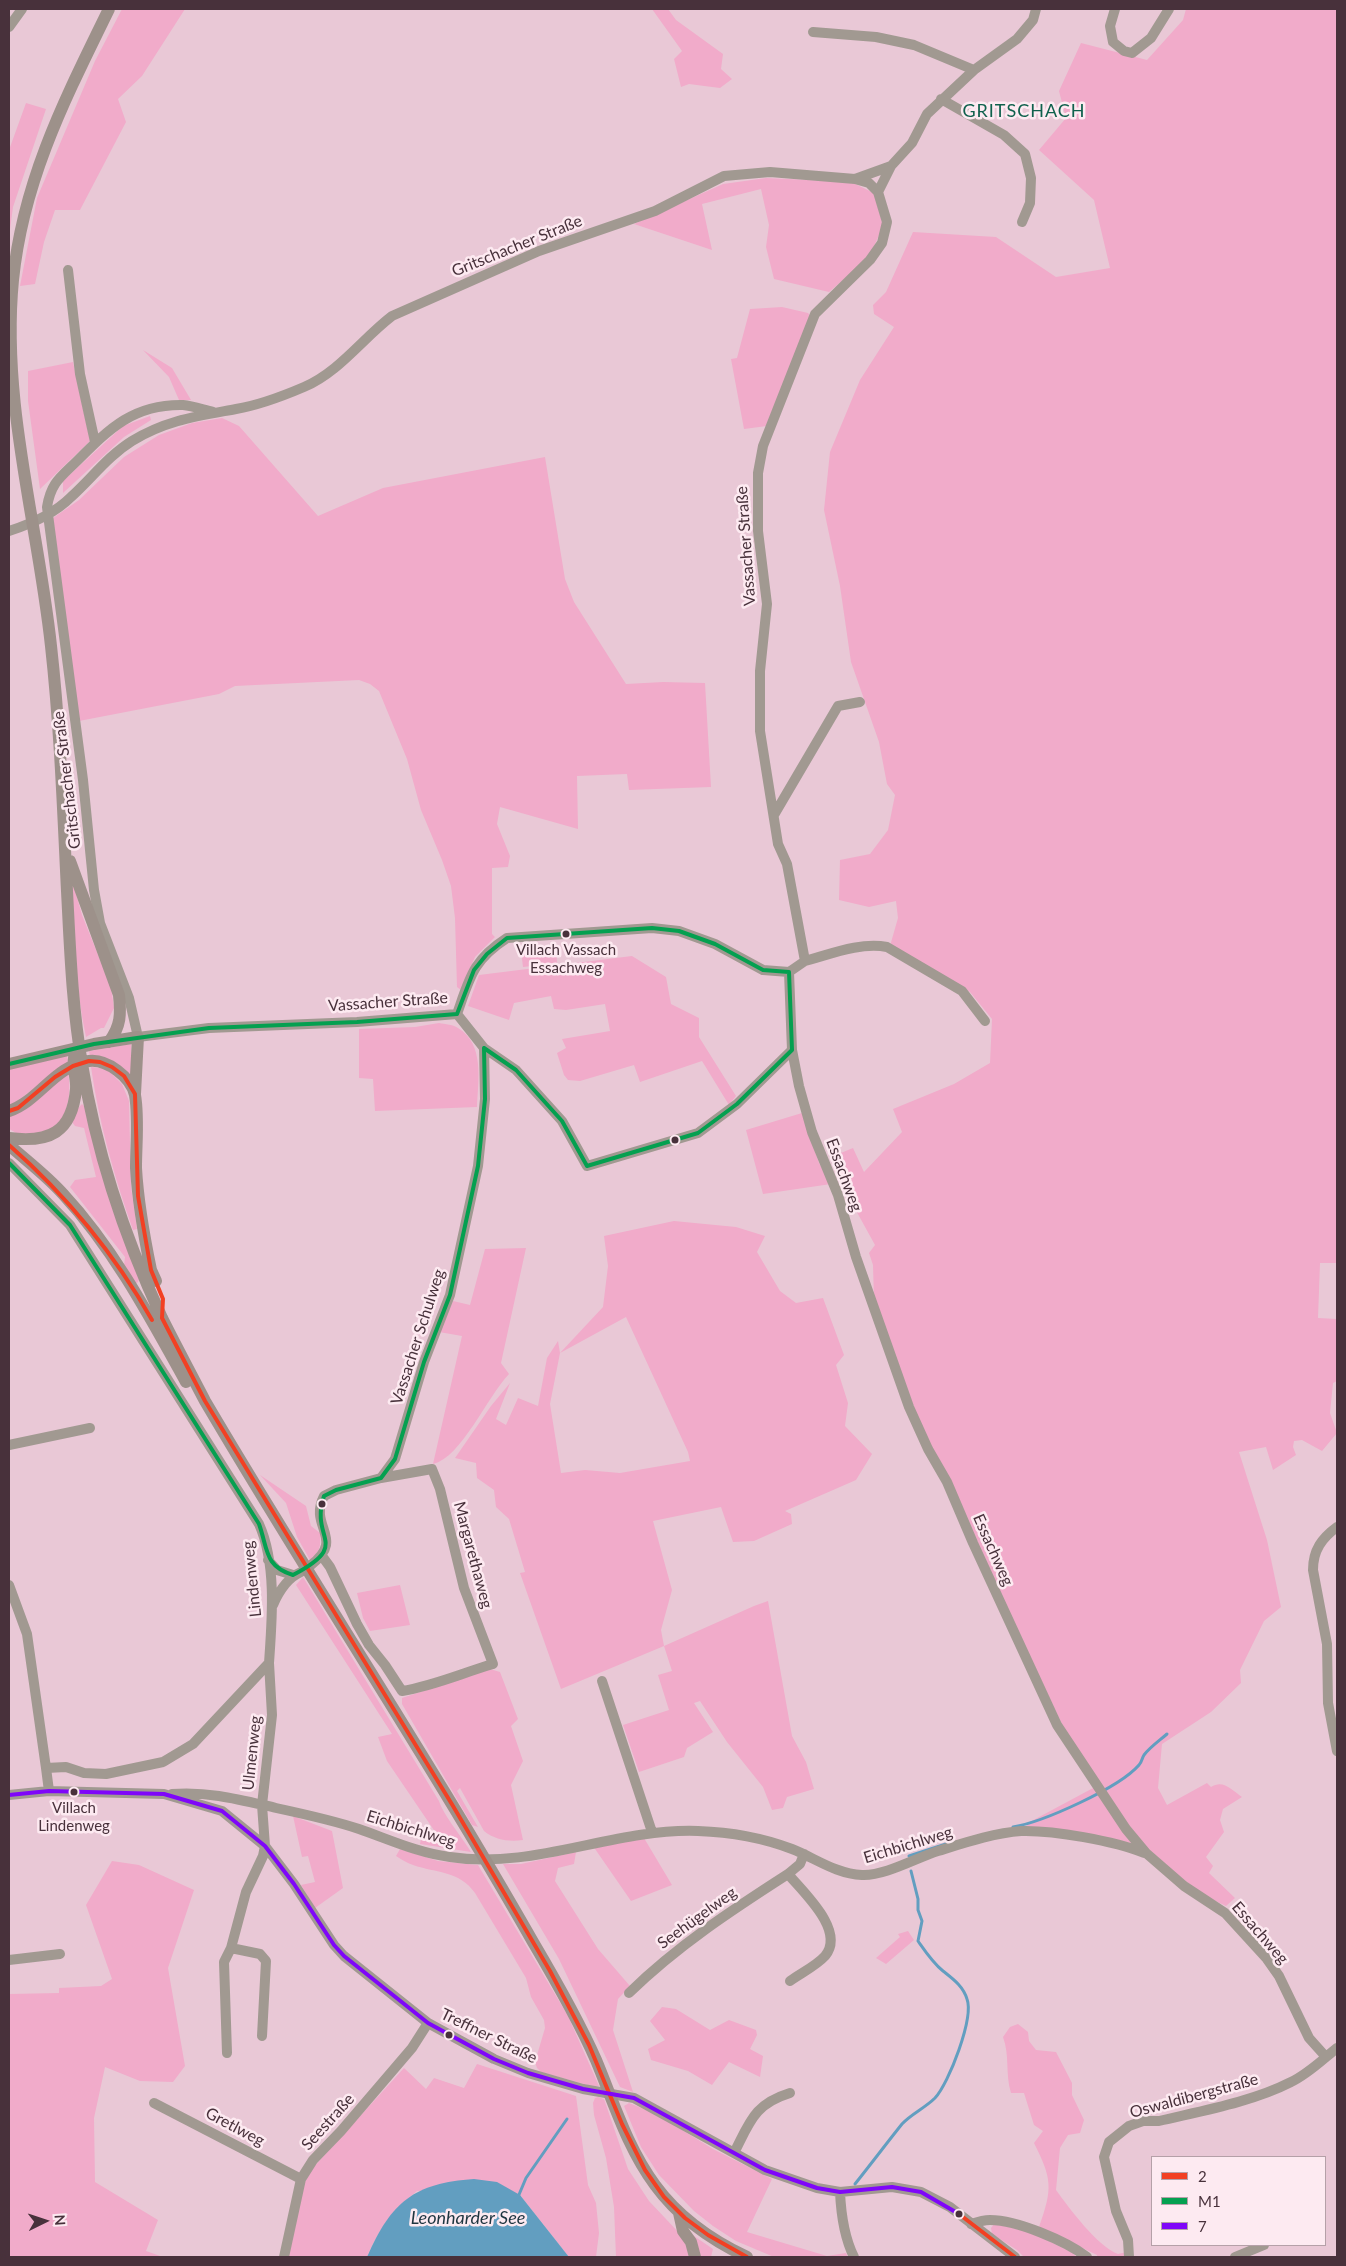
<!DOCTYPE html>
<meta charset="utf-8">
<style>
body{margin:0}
#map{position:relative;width:1346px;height:2266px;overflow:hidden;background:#e9c8d6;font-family:Lato,sans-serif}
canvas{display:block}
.frame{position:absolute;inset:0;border:10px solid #48313b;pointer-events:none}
.legend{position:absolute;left:1151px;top:2156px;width:175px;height:90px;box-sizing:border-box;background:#fdeaf1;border:1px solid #b5a0a8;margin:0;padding:6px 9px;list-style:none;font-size:15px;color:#48313b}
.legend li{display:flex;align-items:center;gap:10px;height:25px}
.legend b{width:25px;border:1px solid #b5a0a8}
.north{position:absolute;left:20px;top:2196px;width:50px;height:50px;-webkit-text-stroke:4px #fdeaf1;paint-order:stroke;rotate:86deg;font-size:14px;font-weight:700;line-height:20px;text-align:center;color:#48313b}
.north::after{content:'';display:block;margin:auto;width:18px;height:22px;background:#48313b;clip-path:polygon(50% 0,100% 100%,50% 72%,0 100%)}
</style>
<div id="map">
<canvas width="1346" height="2266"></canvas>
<div class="frame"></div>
<ul class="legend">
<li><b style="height:6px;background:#f24023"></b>2</li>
<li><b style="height:6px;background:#04a050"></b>M1</li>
<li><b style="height:6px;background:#7f06f9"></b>7</li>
</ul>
<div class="north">N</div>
</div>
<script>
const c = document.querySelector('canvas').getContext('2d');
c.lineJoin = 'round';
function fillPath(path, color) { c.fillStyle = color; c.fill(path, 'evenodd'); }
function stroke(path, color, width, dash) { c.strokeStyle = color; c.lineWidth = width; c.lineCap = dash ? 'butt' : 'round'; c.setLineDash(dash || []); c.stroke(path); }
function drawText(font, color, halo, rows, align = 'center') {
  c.font = font + ' Lato,sans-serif'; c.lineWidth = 5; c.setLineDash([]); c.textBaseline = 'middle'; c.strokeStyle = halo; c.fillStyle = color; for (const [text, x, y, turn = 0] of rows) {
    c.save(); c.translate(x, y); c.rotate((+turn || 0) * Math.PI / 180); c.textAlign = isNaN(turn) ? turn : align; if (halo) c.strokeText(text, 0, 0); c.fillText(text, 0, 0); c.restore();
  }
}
const green = new Path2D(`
 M122 9H185L142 76 118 99 126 122 80 210H55L44 242 35 284 20 286 37 198 95 61Z
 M652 9H668L676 20 723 54 721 69 732 79 720 88 689 84 681 87 674 59 682 51Z
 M1186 9H1337V1263H1320L1318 1318 1337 1319V1381L1333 1383 1330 1413 1337 1433 1322 1451 1302 1440 1294 1441 1293 1447 1296 1455 1273 1470 1266 1447 1239 1452 1267 1540 1281 1607 1264 1621 1240 1670 1241 1683 1211 1712 1162 1744 1158 1788 1167 1805 1207 1783 1211 1787C1223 1779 1232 1790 1242 1797L1223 1809 1220 1820 1224 1832 1206 1857 1213 1866 1209 1873 1235 1898 1226 1906 1203 1895 1152 1854 1119 1813 1068 1737 921 1426 874 1300 873 1265 869 1253 875 1245 848 1196 831 1157 853 1148 864 1172 902 1132 893 1109 954 1084 990 1063 992 1019 970 992 890 946 898 918 896 901 869 907 839 900 840 860 870 854 888 830 895 795 887 784 879 742 851 662 840 586 824 510 830 452 860 380 894 327 874 314 873 305 886 292 913 232 996 237 1056 277 1110 268 1094 200 1039 150 1066 118 1059 91 1081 43 1147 60 1183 20Z
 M26 103 46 109 13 207 9 237V150Z
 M766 178 851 182 874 193 883 226 869 258 829 292 774 279 766 247 769 225 761 189 702 204 712 250 634 224 723 184Z
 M782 307 808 313 812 318 767 426 744 429 731 359 737 358 750 309Z
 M143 350 172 368 191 400H179L169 377Z
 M73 362 90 441 40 489 28 401V371Z
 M150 416 151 420 124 437 63 493V481L123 426Z
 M222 418 239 426 318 516 383 488 545 457 565 579 574 602 626 684 663 682 705 683 711 787 629 790 627 774 577 776 578 829 500 807 497 824 510 856 508 867 492 868V934L495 937 475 957 461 990 457 987 455 918 451 886 442 860 421 810 407 759 379 691 370 684 359 680 235 686 219 694 79 721 53 518 79 500 124 457 159 435 192 423Z
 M72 880 82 915 111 987 114 1008 104 1028H101L86 1037C75 986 74 933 72 880Z
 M556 946 557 963 523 967 521 950Z
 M632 956 666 977 671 1004 699 1018V1037L736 1096 729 1105 702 1061 640 1082 634 1065 580 1081 568 1080 564 1075 557 1053 566 1048 562 1039 610 1031 605 1004 566 1010 554 1009 551 996 514 1003 509 1020 468 1006 479 975Z
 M439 1023C445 1024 454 1025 458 1028 485 1044 478 1081 477 1107L375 1111 373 1079 359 1078V1029L415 1027Z
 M131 1044V1076L90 1057 89 1051Z
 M67 1055 68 1063 9 1107V1069Z
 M91 1067 107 1069 122 1084 129 1101 131 1187 137 1229 133 1230C114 1176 99 1123 91 1067Z
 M68 1072C72 1097 68 1128 39 1133 34 1134 28 1137 23 1136 19 1135 13 1131 9 1129V1116Z
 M82 1104 85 1107 139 1280 137 1283 133 1282 124 1266 125 1257 70 1187 75 1180 96 1177 84 1128 75 1126 72 1122 78 1108Z
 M802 1113 819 1163 831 1184 763 1194 746 1130Z
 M674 1221 736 1227 765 1236 757 1252 780 1291 796 1303 823 1298 844 1355 836 1365 848 1403 845 1426 872 1454 856 1480 785 1511 791 1514 792 1524 754 1541 733 1542 721 1507 653 1521 672 1590 661 1630 664 1646 754 1606 768 1601 792 1736 806 1762 814 1789 787 1797 783 1808 772 1810 763 1787 727 1742 700 1701 694 1703 713 1732 687 1748 684 1757 639 1772 623 1725 669 1710 658 1675 672 1671 664 1646 561 1689 520 1573 525 1572 509 1519 496 1507 494 1490 477 1478 476 1463 455 1458 491 1406 510 1383 496 1419 506 1425 518 1398 538 1406 547 1358 558 1341 560 1353 603 1307 608 1266 604 1236ZM626 1317 688 1452 690 1461 620 1473 585 1470 561 1473 550 1404 560 1353Z
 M526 1248 501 1363 509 1374C487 1397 461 1458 433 1464L462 1336 439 1332 453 1301 470 1305 485 1249Z
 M260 1475 306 1506 311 1526 320 1533C321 1546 320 1552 310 1560L297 1537 286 1503Z
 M303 1577 439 1801C444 1816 462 1837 471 1852L420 1844 421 1839 442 1842 387 1761 378 1737 392 1734 296 1585Z
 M400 1585 410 1625 370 1631 363 1618 357 1593Z
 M490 1669 500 1672 518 1719 511 1726 523 1761 511 1785 523 1840C509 1842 495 1840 484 1831L460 1788 457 1791 478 1827 472 1825 402 1704V1698Z
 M1095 1787 1139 1846 1028 1827 1026 1824Z
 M293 1816 332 1831 343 1888 315 1908 301 1885 315 1882 308 1856 302 1857Z
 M644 1838 672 1885 631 1901 593 1846Z
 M400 1849 438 1861 478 1865 568 2016 599 2086H591L541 2072 537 2068 535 2062 545 2028 544 2020 531 1997 526 1978 475 1893C460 1871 436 1873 413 1865 407 1863 401 1859 396 1856Z
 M576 1852 574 1864 558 1868 555 1881 598 1949 630 1986 618 1999 613 2030 633 2092 620 2087 559 1959 503 1864H521Z
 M112 1861 139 1865 194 1890 168 1968 185 2066 173 2082 140 2081 105 2067 94 2118 95 2182 158 2220 146 2251 163 2257H9V1994L59 1993V1988L101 1986 112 1979 86 1905Z
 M908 1931 914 1940 886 1964 876 1958 900 1937 898 1934Z
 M662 2007 676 2009 710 2030 729 2020 756 2030 757 2035 750 2049 763 2056 760 2077 729 2062 712 2085 688 2071 651 2060 648 2049 665 2040 650 2021Z
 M1018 2024 1028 2032 1029 2041 1036 2050 1056 2052 1072 2083V2095L1084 2120 1080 2133 1068 2135 1060 2148 1056 2190C1070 2209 1097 2246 1118 2254L1127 2252 1126 2257H1097V2255L1039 2227C1053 2188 1052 2179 1034 2143L1043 2131 1034 2125 1024 2093H1011C1005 2073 1010 2056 1003 2037L1010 2027Z
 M477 2064 576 2096 588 2185 596 2203 599 2233 596 2257H569L520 2195 417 2191C393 2211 379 2228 367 2257H288L304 2184 310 2171 404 2068 426 2089 434 2078 464 2088Z
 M598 2097 604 2099 628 2169 649 2201 682 2236 692 2257H616L614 2207 606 2158 594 2115 593 2103 595 2098Z
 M629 2103 656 2114 713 2149 772 2179 747 2232 827 2256 846 2253 848 2257H774L736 2241 713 2226 694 2211 659 2175 641 2147 624 2106Z
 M995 2223 1027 2230 1073 2253 1076 2257H1024L1017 2250 992 2234 991 2228Z
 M691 2234 713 2249 711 2257H700Z`);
const water = new Path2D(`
 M474 2179 497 2182 520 2195 569 2257H367C391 2202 414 2183 474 2179Z`);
const stream = new Path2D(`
 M1013 1827C1043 1822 1119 1788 1139 1765 1142 1762 1142 1758 1144 1755 1150 1747 1159 1741 1167 1734
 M909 1856 946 1844
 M855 2184C871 2164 886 2144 902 2124 911 2114 925 2108 935 2098 949 2083 974 2018 967 1999 963 1986 953 1979 943 1971 933 1963 925 1951 918 1941L922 1921 918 1910V1899L911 1871
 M518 2197 526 2178 567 2119`);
const minor = new Path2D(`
 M1115 9 1110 26 1113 42 1124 51 1132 53 1151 38 1169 9
 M9 27 22 9
 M813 32 876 37 914 45 974 70
 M941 99 1004 135 1025 154 1031 178 1030 203 1022 222
 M855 179 869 183 878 192
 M68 270 80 374 95 442
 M213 412C204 410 193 406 183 405 134 404 110 428 78 460 61 477 51 482 47 507L83 780 94 890 100 923 129 998 138 1037 209 1028 357 1022 457 1014C470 977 473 960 507 938L652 928 679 931 715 944 763 970 789 972 805 961 787 864 778 844 760 731V671L767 604 758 531V473L763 446 815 314 870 260 882 243 887 222 878 192 891 166
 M9 531C31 524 54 514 71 497 92 478 108 456 132 441 166 420 198 416 236 409 260 405 283 396 304 387 339 372 362 339 392 316L539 251 655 211 724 176 770 172 855 179 891 166 912 143 927 114 974 70 1017 39 1033 20 1036 9
 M774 815 838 706 860 702
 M805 961C831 954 860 942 887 947L962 991 985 1021
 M789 972 792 1050 799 1086 812 1132 838 1195 856 1257 909 1407 928 1449 947 1482 973 1543 1057 1725 1126 1829 1146 1853 1184 1886 1225 1913 1267 1959 1279 1976 1309 2038 1326 2057
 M457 1014 484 1048 516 1070 562 1121 587 1166 698 1133 737 1104 792 1050
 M9 1163 70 1225 259 1524C277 1564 272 1620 269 1663L193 1744 163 1762 106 1774 84 1773 66 1767 46 1768 49 1791
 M9 1445 90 1428
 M381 1478 395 1459 424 1362 450 1295 478 1166 485 1099 484 1048
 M1337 1527C1322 1538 1313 1550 1313 1570L1327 1644 1328 1703 1337 1751
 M268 1560 277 1570 293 1575
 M311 1565C346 1538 308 1527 324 1496L336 1490 381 1478 432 1469 440 1489 464 1588 493 1664C462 1673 433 1686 402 1691L385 1665 369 1645 357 1624 330 1567 322 1556
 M9 1585 27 1634 46 1768
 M273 1605C279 1591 287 1578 301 1572
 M602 1681 652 1832
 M172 1794C209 1791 241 1800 276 1808 304 1814 332 1820 359 1829 388 1839 418 1853 450 1857 534 1870 613 1828 698 1831 729 1832 763 1838 792 1849 815 1858 836 1874 862 1875 885 1876 916 1858 938 1851 964 1843 994 1833 1021 1831 1053 1830 1115 1841 1144 1853
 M9 1795 49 1791 164 1794 222 1811 265 1846 294 1884 334 1945 344 1956 428 2023 494 2059 528 2073 583 2089 634 2098 765 2170 817 2188 840 2192 892 2187 921 2192 950 2207 1015 2257
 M788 1874C804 1893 846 1931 825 1956 816 1966 801 1973 790 1981
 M231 1948 260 1954 266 1961 262 2036
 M9 1960 60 1954
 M629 1993C677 1946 732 1910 788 1874L800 1864 804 1854
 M227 2053 224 1962 231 1948 246 1892 263 1856 265 1846 262 1805 272 1715 269 1663
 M154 2103 301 2179
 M734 2153C750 2122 754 2104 790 2093
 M840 2192C841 2214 844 2237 854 2257
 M971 2224C977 2222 984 2220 990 2220 1017 2220 1066 2241 1087 2257
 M284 2257 301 2179 313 2160 341 2131 412 2048 428 2023
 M1129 2257 1128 2240 1116 2211 1104 2157 1109 2142 1129 2126 1143 2121H1159C1201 2111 1252 2102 1291 2082 1308 2074 1322 2060 1337 2048
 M1235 2257 1264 2245`);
const major = new Path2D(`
 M109 9C66 97 23 180 13 280 1 403 38 524 51 646 60 727 63 809 67 891 70 948 72 1006 82 1064 96 1151 125 1238 162 1318 176 1346 191 1374 205 1401 312 1583 429 1759 533 1942 556 1981 578 2019 596 2060 614 2103 627 2147 655 2185 679 2218 711 2240 747 2257
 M70 861 119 995C121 1014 121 1026 109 1042
 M9 1064 94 1044 138 1037 135 1094
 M9 1111C39 1101 55 1065 89 1061 107 1059 131 1077 135 1095 139 1118 136 1144 136 1168 138 1203 144 1236 151 1270L156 1281
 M9 1138C49 1143 72 1133 76 1089 77 1079 72 1068 74 1058
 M9 1145C27 1161 47 1176 63 1194 114 1249 150 1317 186 1382
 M679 2213 683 2231 691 2242 695 2257`);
const bus1 = new Path2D(`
 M9 1111 18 1108 55 1077 73 1066 89 1061 100 1062 112 1067 124 1076 135 1094 138 1196 151 1270 163 1299 162 1318 205 1401 453 1806 550 1971 589 2045 622 2124 645 2170 664 2197 685 2218 708 2235 747 2257
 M9 1145C67 1196 114 1253 152 1320
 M959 2214 1015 2257`);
const bus2 = new Path2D(`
 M9 1064 94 1044 209 1028 357 1022 457 1014 474 970 487 954 507 938 652 928 679 931 715 944 763 970 789 972 792 1050 737 1104 698 1133 587 1166 562 1121 516 1070 484 1048
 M9 1163 70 1225 259 1524C268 1549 264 1566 293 1575 353 1543 309 1541 324 1496L336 1490 381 1478 395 1459 424 1362 450 1295 478 1166 485 1099 484 1048`);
const bus3 = new Path2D(`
 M9 1795 49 1791 164 1794 222 1811 265 1846 294 1884 334 1945 344 1956 428 2023 494 2059 528 2073 583 2089 634 2098 765 2170 817 2188 840 2192 892 2187 921 2192 959 2214`);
const markers = [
 [566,934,4.5,"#48313b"],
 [675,1140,4.5,"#48313b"],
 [322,1504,4.5,"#48313b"],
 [74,1792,4.5,"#48313b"],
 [449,2035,4.5,"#48313b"],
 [959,2214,4.5,"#48313b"]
];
const busNames = [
 ["Villach Vassach",566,950],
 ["Essachweg",566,968],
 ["Villach",74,1808],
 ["Lindenweg",74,1826]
];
const streetNames = [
 ["Gritschacher Straße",517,246,-22],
 ["Vassacher Straße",746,546,-94],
 ["Gritschacher Straße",67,780,-97],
 ["Vassacher Straße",388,1002,-4],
 ["Essachweg",844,1175,70],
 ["Vassacher Schulweg",418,1337,-72],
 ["Essachweg",993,1550,66],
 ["Margarethaweg",473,1555,75],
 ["Lindenweg",252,1579,-96],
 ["Ulmenweg",252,1753,-84],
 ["Eichbichlweg",411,1829,17],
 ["Eichbichlweg",908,1845,-17],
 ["Seehügelweg",697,1918,-36],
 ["Essachweg",1260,1933,49],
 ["Treffner Straße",489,2036,26],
 ["Oswaldibergstraße",1194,2096,-15],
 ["Seestraße",328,2122,-48],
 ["Gretlweg",235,2127,28]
];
const neighbourhoodNames = [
 ["GRITSCHACH",1024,111]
];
const waterNames = [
 ["Leonharder See",468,2218]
];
fillPath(green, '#f1abca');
fillPath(water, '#629ec0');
stroke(stream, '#629ec0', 3);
stroke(minor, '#a19991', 10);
stroke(major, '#9d918a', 12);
stroke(bus1, '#f24023', 4);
stroke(bus2, '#04a050', 4);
stroke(bus3, '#7f06f9', 4);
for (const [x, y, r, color] of markers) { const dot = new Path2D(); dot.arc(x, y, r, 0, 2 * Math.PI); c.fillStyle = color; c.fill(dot); stroke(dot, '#fdeaf1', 2); }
drawText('15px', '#48313b', '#fdeaf1', busNames);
drawText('16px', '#48313b', '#fdeaf1', streetNames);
c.letterSpacing = '1px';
drawText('18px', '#10614d', '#fdeaf1', neighbourhoodNames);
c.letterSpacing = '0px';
drawText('italic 18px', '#1f3540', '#fdeaf1', waterNames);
</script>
